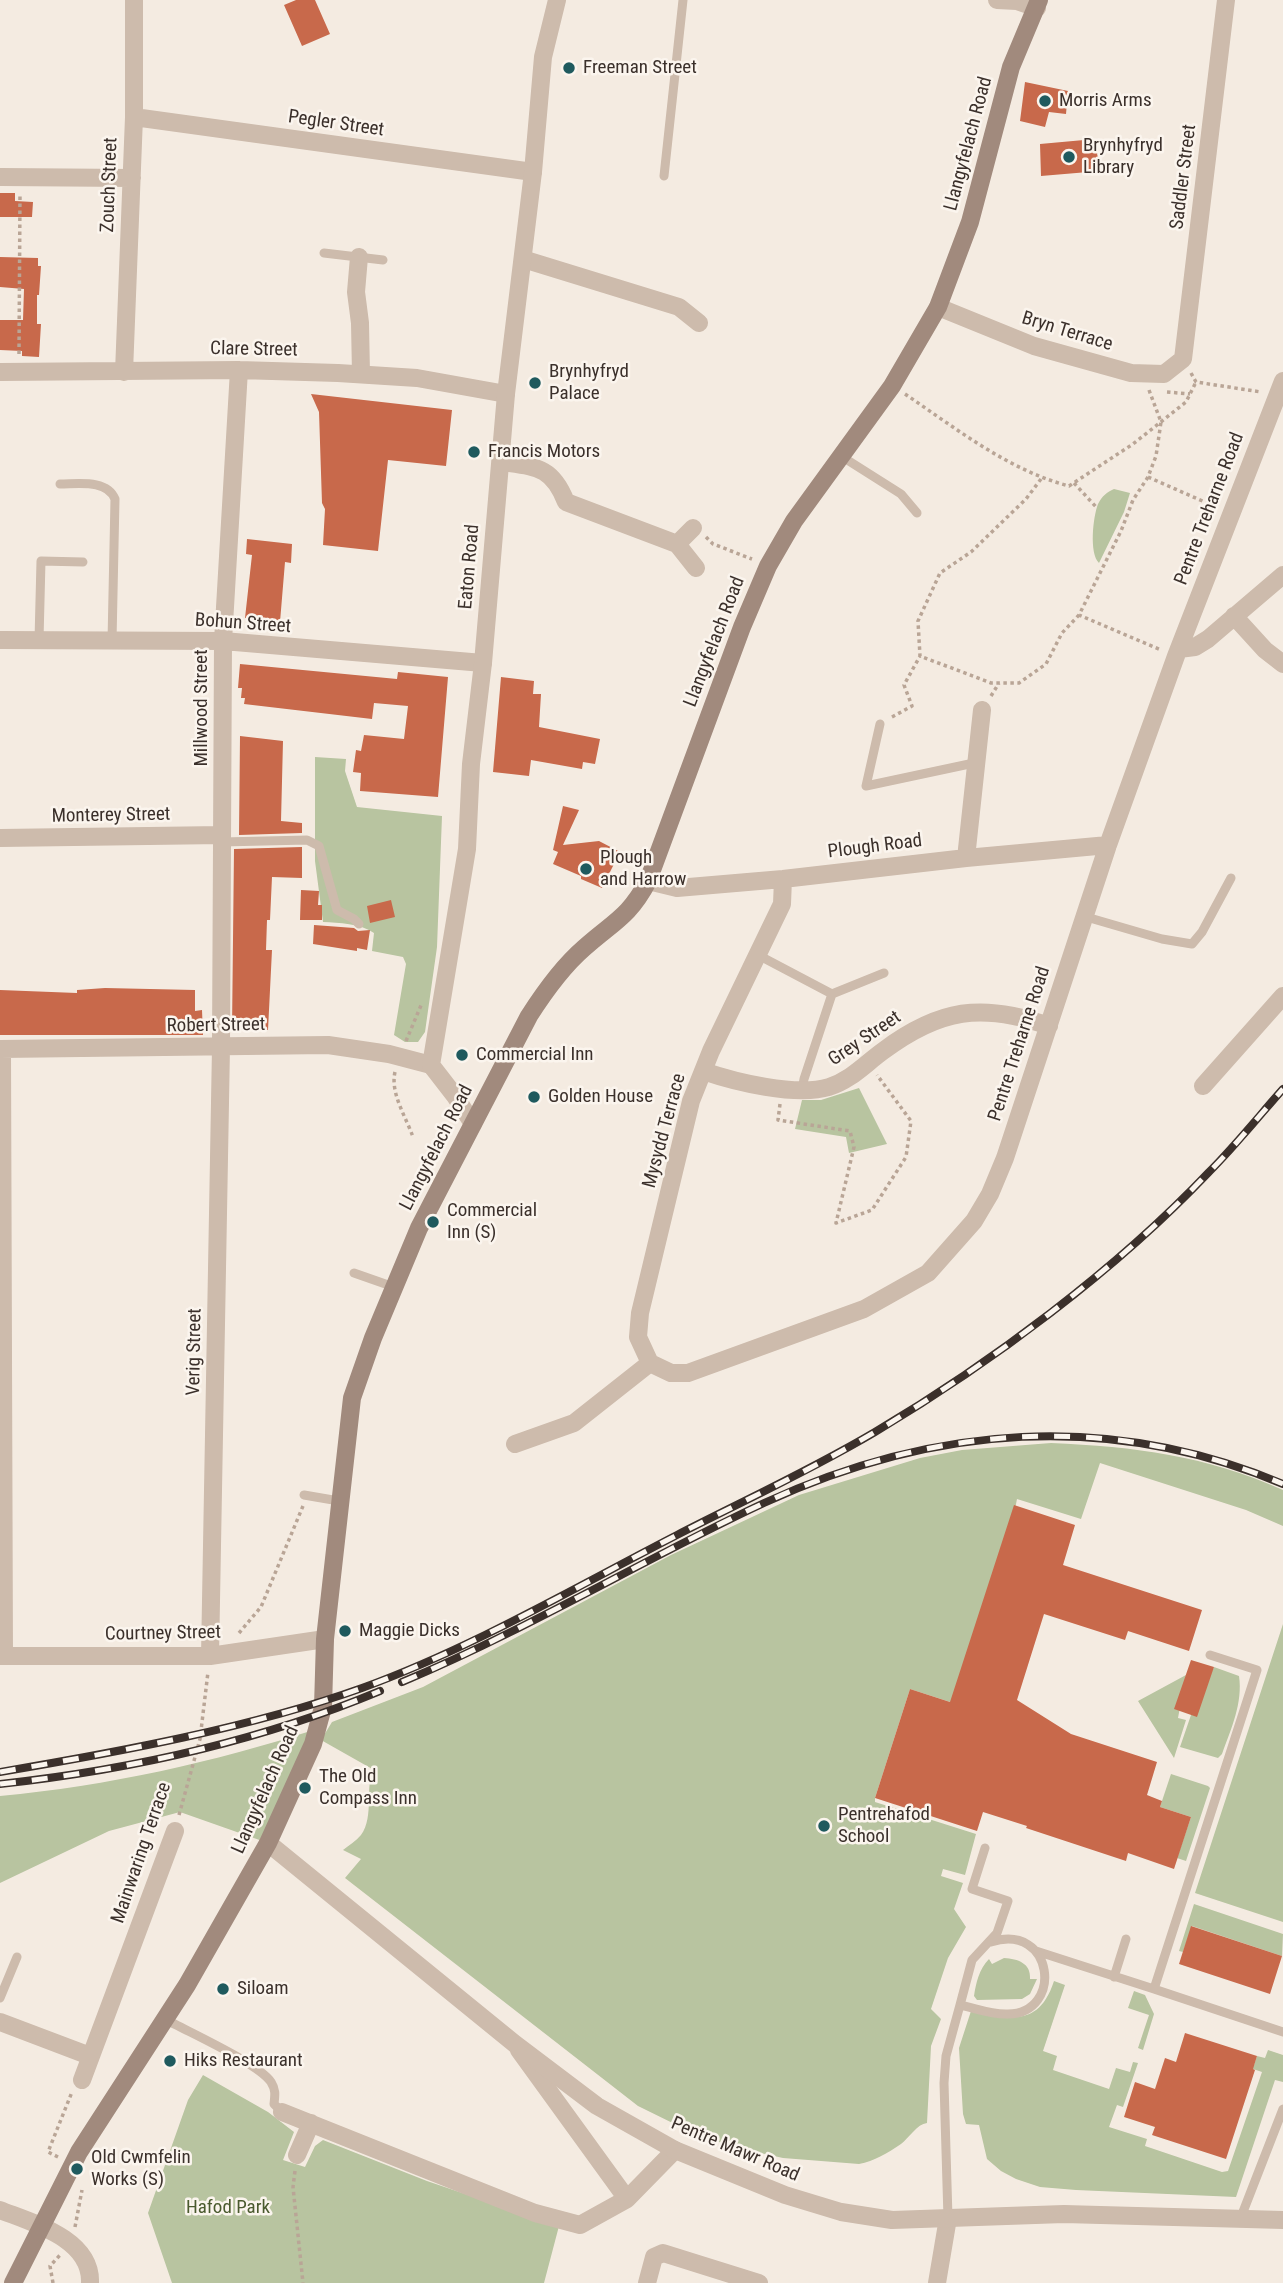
<!DOCTYPE html>
<style>
body{margin:0}
canvas{display:block;background:#f4ebe1}
</style>
<canvas width="1283" height="2283"></canvas>
<script>
const c = document.querySelector('canvas').getContext('2d');
c.lineJoin = 'round';
function fillPath(path, color) { c.fillStyle = color; c.fill(path, 'evenodd'); }
function stroke(path, color, width, dash) { c.strokeStyle = color; c.lineWidth = width; c.lineCap = dash ? 'butt' : 'round'; c.setLineDash(dash || []); c.stroke(path); }
function drawText(font, color, halo, rows, align = 'center') {
  c.font = font + ' "Roboto Condensed",sans-serif'; c.lineWidth = 5; c.setLineDash([]); c.textBaseline = 'middle'; c.strokeStyle = halo; c.fillStyle = color; for (const [text, x, y, turn = 0] of rows) {
    c.save(); c.translate(x, y); c.rotate((+turn || 0) * Math.PI / 180); c.textAlign = isNaN(turn) ? turn : align; if (halo) c.strokeText(text, 0, 0); c.fillText(text, 0, 0); c.restore();
  }
}
const green = new Path2D(`
 M1114 489 1130 493 1124 512 1099 563C1089 553 1093 517 1098 504 1102 496 1107 492 1114 489Z
 M315 757 346 759 345 771 357 807 442 816 437 947 425 1032 418 1042H405L394 1035 406 964 403 957 372 951 374 933C360 923 339 923 323 922L315 861Z
 M859 1088 887 1144 849 1153 846 1137 795 1129 802 1100H821Z
 M1051 1443C1136 1447 1204 1455 1283 1490V1526L1246 1510 1100 1463 1081 1519 1017 1499 975 1710 910 1689 875 1798V1802L976 1834 965 1875 943 1869 941 1876 963 1883 954 1909 966 1927 948 1958 931 2009 941 2019 931 2046 927 2123C917 2124 909 2138 901 2144 888 2153 874 2161 859 2164L783 2158 738 2148 697 2135 638 2106 345 1878 361 1859 343 1850C349 1845 356 1841 361 1835 375 1817 364 1782 374 1770L321 1740 332 1722 423 1687 671 1555 799 1495 920 1458 962 1450Z
 M1283 1624V1922L1195 1893Z
 M1214 1667 1239 1676C1243 1703 1231 1729 1222 1754L1218 1758 1180 1747 1191 1715Z
 M1186 1675 1178 1718 1186 1720 1174 1758 1138 1701Z
 M317 1729 268 1843 180 1812 109 1831 0 1883V1796C108 1786 214 1762 317 1729Z
 M1171 1774 1208 1786 1210 1788 1186 1861 1177 1858 1191 1817 1160 1807Z
 M1194 1904 1283 1934 1282 1956 1192 1926 1183 1952 1179 1951Z
 M1004 1958C1018 1959 1031 1963 1030 1979H1037L1030 1994 1022 1999 977 2000 974 1996C976 1983 979 1969 989 1959L992 1964Z
 M1054 1981 1065 1985 1043 2051 1057 2056 1053 2070 1109 2089 1116 2068 1130 2072 1133 2062 1138 2063 1123 2107 1117 2105 1109 2127 1147 2139 1145 2146 1222 2172 1228 2171 1262 2072 1181 2045 1254 2065 1257 2056 1265 2058 1268 2050 1283 2055V2082L1275 2080 1236 2197 1076 2190 1040 2187 1016 2179 1001 2171 987 2159 979 2125 966 2124 963 2114 959 2048 971 2011C1011 2019 1039 2027 1054 1981Z
 M1134 1991 1145 1995 1154 2014 1143 2050 1138 2048 1149 2015 1128 2008Z
 M203 2075 268 2112 294 2132 283 2160 305 2167 315 2146 323 2140 427 2181 559 2226 544 2283H172L148 2213 188 2100Z`);
const building = new Path2D(`
 M296 0H315L330 34 302 46 284 5Z
 M1025 82 1068 91 1066 114 1049 112 1045 127 1020 121Z
 M1095 139 1100 171 1041 176 1040 144Z
 M0 193H15V201L33 202 32 217H0Z
 M0 257 38 258V266H41L39 295H37V324H41L39 357 22 356V351L0 350V320H23L24 289 0 287Z
 M311 394 452 410 446 466 388 460 378 551 323 545 325 509 322 503 319 412Z
 M247 539 292 544 291 563 285 562 280 622 245 618 252 555 246 554Z
 M240 664 397 679 398 672 448 677 438 797 360 791 361 773 353 772 356 750 361 751 364 735 404 739 408 706 374 703 372 719 244 704 245 698H241L242 688H238Z
 M501 677 534 681 533 694H541L539 727 600 739 595 764 583 762 582 769 531 760 529 776 493 772Z
 M240 736 283 741 281 821 302 823V833L239 835Z
 M563 806 579 810 563 845 599 841 620 852 602 888 581 879V876L553 864 558 852 553 850Z
 M302 847V878L272 877 270 920H267L266 950H272L268 1030H232L234 849Z
 M301 890 319 891 318 905H322V920H300Z
 M391 900 395 917 370 923 367 906Z
 M314 925 354 928 358 931 370 930 367 950 357 948V951L313 944Z
 M105 988 195 990V1011L202 1010 203 1035H0V990L77 993V990Z
 M1014 1505 1075 1525 1063 1565 1202 1610 1189 1651 1128 1631 1125 1640 1044 1614 1017 1700 1071 1734 1157 1762 1147 1795 1162 1801 1160 1807 1191 1817 1174 1869 1128 1853 1126 1861 1026 1828 1027 1826 983 1812 977 1831 875 1798 910 1689 950 1702Z
 M1191 1660 1214 1667 1197 1717 1174 1709Z
 M1191 1926 1282 1956 1270 1994 1179 1964Z
 M1185 2033 1257 2056 1253 2069 1255 2070 1226 2159 1152 2135 1155 2127 1124 2117 1135 2082 1155 2089 1165 2058 1176 2062Z`);
const path = new Path2D(`
 M19 354 20 194
 M1191 373 1196 382 1261 392
 M1149 390 1161 422 1156 456 1148 477 1133 500 1121 531 1079 615 1161 650
 M1167 392 1190 394
 M905 394C957 429 1008 470 1069 486L1133 444 1186 402 1196 382
 M1148 477 1216 507
 M1041 479 1026 499 971 552 940 573 918 621 920 656 991 683H1019L1046 664 1062 633 1079 615
 M1074 483 1097 508
 M706 537 713 544 752 559
 M991 696 999 683
 M892 717 912 706 904 685 920 656
 M406 1041 422 1003
 M395 1072C390 1093 406 1117 413 1137
 M780 1104 778 1120 850 1131 854 1147 836 1223 872 1210 906 1157 911 1121 877 1075
 M239 1633 261 1607 303 1506
 M179 1815 200 1739 208 1672
 M58 2157 48 2152 72 2092
 M295 2171 293 2187 303 2283
 M75 2227 82 2190
 M53 2283 50 2266 60 2255`);
const service = new Path2D(`
 M664 176 683 0
 M324 253 383 260
 M841 456 901 494 917 513
 M60 484C78 484 107 479 115 499L112 641
 M39 640 41 561 83 562
 M880 724 866 786 974 763
 M222 842 307 840 319 846 337 910 354 919 359 924
 M1083 916 1162 939 1192 944 1202 932 1231 878
 M758 955 832 994 804 1079 802 1090
 M832 994 884 973
 M354 1273 394 1287
 M304 1495 339 1501
 M985 1848 972 1889 1008 1901 997 1933 972 1960 960 2005C975 2008 992 2015 1008 2014 1064 2013 1054 1922 991 1942
 M1036 1951 1154 1989 1257 1670 1210 1655
 M1114 1977 1126 1939
 M1154 1989 1283 2032
 M0 1998 17 1957
 M165 2019C188 2032 258 2063 271 2082 276 2090 275 2095 274 2104L282 2112
 M1241 2217 1283 2109
 M948 2218 944 2083 946 2056 960 2005`);
const minor = new Path2D(`
 M997 0 1017 1 1037 8
 M134 117 533 172
 M0 177 132 178
 M359 257 356 292 360 323 361 374
 M523 259 679 307 699 323
 M938 307 1034 346 1131 373 1164 374 1183 359 1226 0
 M0 372 239 370 338 373 417 378 506 394
 M124 372 134 117V0
 M501 462C536 467 552 466 566 502L677 544 696 568
 M677 544 693 528
 M1234 616 1265 650 1283 664
 M0 640 223 641 483 663
 M1179 649 1195 647 1208 639 1283 575
 M0 838 222 835
 M966 858 982 710
 M648 881 677 888 783 879 966 858 1108 845
 M0 1049 328 1045 389 1054 431 1065
 M2 1049 4 1656
 M703 1071C735 1082 796 1097 829 1087 851 1080 865 1064 883 1051 939 1009 982 1002 1049 1026
 M1203 1086 1283 996
 M650 1363 638 1337 640 1313 691 1101 711 1051 782 904 783 879
 M515 1444 574 1423 650 1363 671 1373H688L864 1309 928 1273 974 1221 990 1194 1005 1158 1108 845 1176 656 1283 381
 M0 1656H210L325 1639
 M210 1656 221 1047 223 641 239 370
 M0 2022 90 2056
 M519 2050 627 2199
 M82 2080 175 1831
 M282 2112 535 2213 580 2225 627 2199 675 2150
 M297 2155 311 2123
 M0 2210C33 2223 92 2239 90 2283
 M647 2283 654 2257 663 2253 759 2283
 M937 2283 948 2218`);
const tertiary = new Path2D(`
 M473 1124 455 1096 431 1065 467 849 471 764 483 663 506 394 533 172 543 57 557 0
 M268 1843 515 2044 597 2106 675 2150 785 2195 841 2212 892 2220 1064 2214 1283 2220`);
const secondary = new Path2D(`
 M13 2283 79 2152 187 1985 268 1843 313 1744 323 1707 325 1639 352 1398 373 1338 419 1228 529 1016C545 991 562 967 584 948 613 922 629 917 648 881L742 627 768 566 794 521 892 386 938 307 970 222 1011 67 1039 0`);
const rail = new Path2D(`
 M402 1682C527 1630 642 1560 764 1503 933 1425 1110 1411 1283 1484
 M0 1772C118 1752 250 1728 362 1688 472 1648 574 1588 677 1535 743 1501 811 1470 875 1432 991 1363 1116 1270 1209 1172 1235 1146 1259 1116 1283 1089
 M0 1784C129 1770 260 1741 380 1691`);
const markers = [
 [569,68,7,"#1f5a5e"],
 [1045,101,7,"#1f5a5e"],
 [1069,157,7,"#1f5a5e"],
 [535,383,7,"#1f5a5e"],
 [474,452,7,"#1f5a5e"],
 [586,869,7,"#1f5a5e"],
 [462,1055,7,"#1f5a5e"],
 [534,1097,7,"#1f5a5e"],
 [433,1222,7,"#1f5a5e"],
 [345,1631,7,"#1f5a5e"],
 [305,1788,7,"#1f5a5e"],
 [824,1826,7,"#1f5a5e"],
 [223,1989,7,"#1f5a5e"],
 [170,2061,7,"#1f5a5e"],
 [77,2169,7,"#1f5a5e"]
];
const poiNames = [
 ["Freeman Street",583,68],
 ["Morris Arms",1059,101],
 ["Brynhyfryd",1083,146],
 ["Library",1083,168],
 ["Brynhyfryd",549,372],
 ["Palace",549,394],
 ["Francis Motors",488,452],
 ["Plough",600,858],
 ["and Harrow",600,880],
 ["Commercial Inn",476,1055],
 ["Golden House",548,1097],
 ["Commercial",447,1211],
 ["Inn (S)",447,1233],
 ["Maggie Dicks",359,1631],
 ["The Old",319,1777],
 ["Compass Inn",319,1799],
 ["Pentrehafod",838,1815],
 ["School",838,1837],
 ["Siloam",237,1989],
 ["Hiks Restaurant",184,2061],
 ["Old Cwmfelin",91,2158],
 ["Works (S)",91,2180]
];
const streetNames = [
 ["Pegler Street",336,124,8],
 ["Llangyfelach Road",969,144,-75],
 ["Saddler Street",1184,177,-83],
 ["Zouch Street",110,185,-88],
 ["Bryn Terrace",1067,332,17],
 ["Clare Street",254,350,1],
 ["Pentre Treharne Road",1210,509,-69],
 ["Eaton Road",470,567,-85],
 ["Bohun Street",243,624,4],
 ["Llangyfelach Road",715,642,-69],
 ["Millwood Street",202,708,-90],
 ["Monterey Street",111,816,-1],
 ["Plough Road",875,847,-7],
 ["Robert Street",216,1026,-1],
 ["Grey Street",865,1039,-34],
 ["Pentre Treharne Road",1020,1044,-72],
 ["Mysydd Terrace",665,1131,-75],
 ["Llangyfelach Road",437,1148,-63],
 ["Verig Street",195,1352,-89],
 ["Courtney Street",163,1634,-1],
 ["Llangyfelach Road",266,1790,-66],
 ["Mainwaring Terrace",142,1853,-71],
 ["Pentre Mawr Road",735,2150,23]
];
const parkNames = [
 ["Hafod Park",228,2208]
];
fillPath(green, '#b8c4a0');
fillPath(building, '#c8694b');
stroke(path, '#b9a596', 3.5, [3.5, 3.5]);
stroke(service, '#cdbbac', 9);
stroke(minor, '#cdbbac', 18);
stroke(tertiary, '#cdbbac', 18);
stroke(secondary, '#a18a7d', 18);
stroke(rail, '#3b302b', 8);
stroke(rail, '#fbf5ee', 5, [16]);
for (const [x, y, r, color] of markers) { const dot = new Path2D(); dot.arc(x, y, r, 0, 2 * Math.PI); c.fillStyle = color; c.fill(dot); stroke(dot, '#fbf5ee', 2.5); }
drawText('19px', '#3b302b', '#fbf5ee', poiNames, 'left');
drawText('19px', '#3b302b', '#fbf5ee', streetNames);
drawText('19px', '#4a5a2e', '#fbf5ee', parkNames);
</script>
